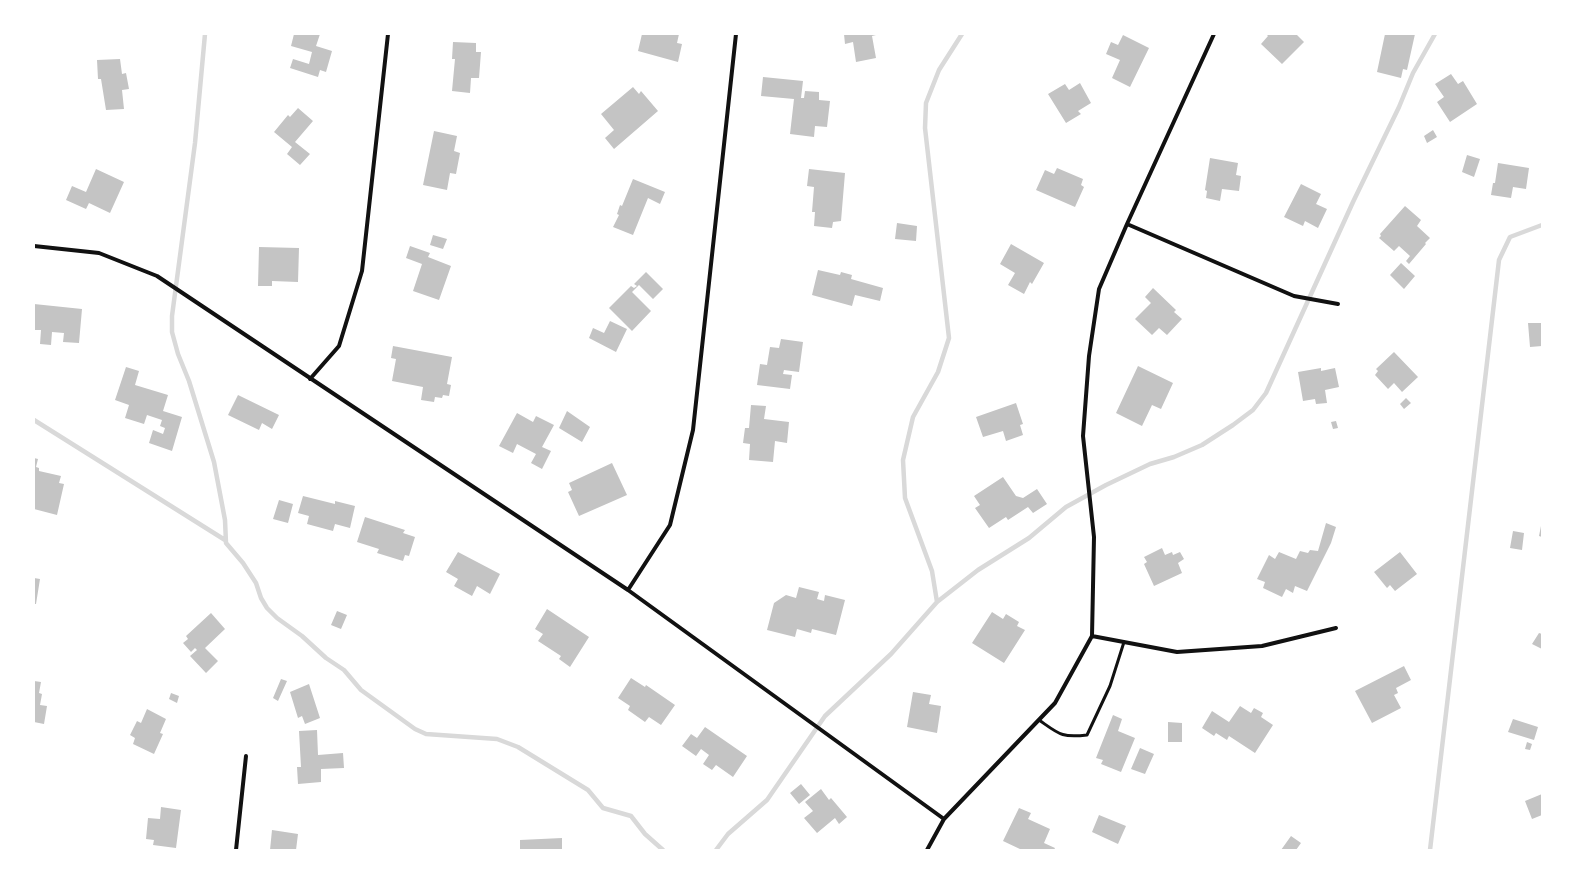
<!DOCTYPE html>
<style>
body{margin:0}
#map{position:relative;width:1576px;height:884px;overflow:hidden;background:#fff;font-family:Mulish,sans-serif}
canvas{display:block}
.frame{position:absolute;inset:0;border:35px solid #fff;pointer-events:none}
</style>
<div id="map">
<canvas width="1576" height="884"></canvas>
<div class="frame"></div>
</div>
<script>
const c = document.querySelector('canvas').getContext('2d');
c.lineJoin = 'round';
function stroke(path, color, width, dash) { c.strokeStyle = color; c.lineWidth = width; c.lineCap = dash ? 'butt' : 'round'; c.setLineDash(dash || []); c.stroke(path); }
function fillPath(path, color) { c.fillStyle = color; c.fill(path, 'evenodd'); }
const stream = new Path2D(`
 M205 34 195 143 172 316V332L178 354 189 381 214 462 225 520 226 543 243 563 256 583 261 598 267 608 277 618 302 636 326 658 344 670 361 690 415 729 426 734 497 739 518 747 588 790 603 808 631 816 645 834 663 850
 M34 420 225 540
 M937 602 932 571 905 498 903 460 913 417 938 372 949 338 925 128 926 103 939 70 962 34
 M716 850 728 834 767 800 825 716 891 654 937 602 978 570 1029 538 1066 507 1106 485 1150 464 1174 457 1202 445 1233 425 1253 410 1266 393 1353 202 1399 107 1413 73 1435 34
 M1430 850 1499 260 1510 237 1542 225`);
const building = new Path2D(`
 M294 34H320L316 46 332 51 326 72 320 70 318 77 290 68 293 59 309 64 312 52 291 46Z
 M642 34H679L677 43 682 44 678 62 638 51Z
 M844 34H880L872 36 876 58 856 62 853 42 845 44Z
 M1266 34H1296L1304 42 1282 64 1261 44 1268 36Z
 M1385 34H1415L1407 70 1403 69 1401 78 1377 72Z
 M1123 35 1149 48 1130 87 1112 78 1120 60 1106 54 1111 42 1118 45Z
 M453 42 476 43V52H481L479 78H471L470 93 452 91 455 59H452Z
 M120 59 122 74 126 73 129 89 122 90 124 109 106 110 101 79H98L97 60Z
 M1451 74 1458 84 1463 81 1477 104 1450 122 1437 102 1444 97 1435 84Z
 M763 77 803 81 801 98H804L805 91 819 92V100L830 101 827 127 815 126 814 137 790 134 794 99 761 96Z
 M1080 83 1091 103 1078 111 1081 114 1066 123 1048 94 1065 84 1069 90Z
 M633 87 639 94 641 91 658 111 614 149 605 138 614 130 601 114Z
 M298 108 313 121 295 142 310 154 300 165 287 154 292 147 274 132 288 115 290 117Z
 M1433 130 1437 137 1427 143 1424 136Z
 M434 131 457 136 454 151 460 153 456 174 450 173 447 190 423 185Z
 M1467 155 1480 159 1474 177 1462 172Z
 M1210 158 1238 163 1236 175 1241 176 1239 191 1222 189 1220 201 1206 198 1207 191 1205 190Z
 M1498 163 1529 168 1526 189 1513 187 1511 198 1491 195 1493 183H1495Z
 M1057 168 1083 179 1081 185 1084 187 1075 207 1036 190 1045 170 1054 174Z
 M96 169 124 182 110 213 89 203 86 209 66 200 72 186 86 192Z
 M809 169 845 173 841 221 833 222 832 228 814 226 815 212H812L814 187 807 186Z
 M633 179 665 192 660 204 648 198 633 235 613 227 619 215 617 214 620 205 622 206Z
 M1301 184 1321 194 1316 204 1327 209 1318 228 1305 221 1303 226 1284 217Z
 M1405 206 1421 220 1417 226 1430 238 1425 243 1426 244 1409 264 1406 261 1410 256 1399 246 1394 251 1379 238 1381 236 1380 234Z
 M897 223 917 226 916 241 895 239Z
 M433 235 447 239 443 249 430 245Z
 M1011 244 1044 263 1032 284 1030 282 1024 294 1008 285 1015 273 1000 264Z
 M410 246 430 253 428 257 451 266 439 300 413 291 422 264 406 258Z
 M259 247 299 248 298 282 272 281V286H258Z
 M1401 263 1415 276 1404 289 1390 275Z
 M818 270 840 275 841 272 852 275 851 279 883 288 880 301 855 295 852 306 812 295Z
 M646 272 663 289 653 299 639 285 632 292 651 311 632 331 609 308 631 286 634 288 637 286 634 284Z
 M1153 288 1176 310 1174 312 1182 319 1167 335 1159 328 1152 335 1135 319 1151 303 1145 297Z
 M34 304 82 309 79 343 63 342 64 333 52 332 51 345 40 344 41 330H34Z
 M610 321 627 329 616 352 589 338 593 328 604 333Z
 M1528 323H1542V346L1530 347Z
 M781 339 803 342 799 372 784 370 783 374 792 375 790 389 757 385 760 364 767 365 770 347 779 348Z
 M393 346 452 357 447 384 451 385 449 396 443 395 442 398 435 397 434 402 421 400 423 387 392 381 396 359 391 358Z
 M1394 352 1418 377 1402 392 1394 383 1388 389 1375 375 1378 371 1376 369Z
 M1138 366 1173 383 1161 409 1152 405 1142 426 1116 413Z
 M126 367 139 371 135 385 168 395 163 411 182 417 172 451 149 443 153 430 163 434 165 428 160 426 162 420 147 415 144 424 125 418 129 405 115 400Z
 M1321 368V371L1335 368 1339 387 1325 390 1327 403 1316 404 1315 399 1303 401 1298 372Z
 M238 395 279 415 272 429 262 423 259 430 228 415Z
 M1406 398 1411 403 1404 409 1400 404Z
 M1016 403 1023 424 1020 425 1023 435 1006 441 1003 431 983 437 976 417Z
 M751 405 766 406 764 419 789 422 787 443 775 441 773 462 749 460 750 444 743 443 745 428H749Z
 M567 411 590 427 582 442 559 428Z
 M517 413 533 422 536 416 554 425 542 447 551 451 542 469 531 463 536 454 517 444 513 453 499 446Z
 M1336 421 1338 428 1333 429 1331 422Z
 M34 458 38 459 36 467 39 468V471L61 476 59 483 64 484 57 515 34 509 35 482H34Z
 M612 463 627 495 579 516 568 492 572 490 569 483Z
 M1003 477 1016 496 1023 498 1037 489 1047 504 1033 513 1028 507 1008 520 1006 517 989 528 975 508 980 505 974 496Z
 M303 496 335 504V501L355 506 350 528 335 524 333 531 307 524 309 516 298 513Z
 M279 500 293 504 288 523 273 519Z
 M365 517 405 530 403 533 415 537 409 556 405 555 403 561 377 553 379 549 357 542Z
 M1326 523 1336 527 1331 543 1307 591 1295 586 1293 593 1286 589 1282 597 1263 588 1265 582 1257 579 1269 555 1275 559 1279 552 1296 559 1300 551 1308 553 1310 550 1318 551Z
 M1541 526H1542V537L1539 536Z
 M1513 531 1524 533 1522 550 1510 548Z
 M1162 548 1165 555 1172 552 1173 555 1180 552 1184 559 1178 563 1182 573 1154 586 1144 564 1147 562 1144 557Z
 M458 552 500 574 490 594 477 586 472 596 454 586 458 579 446 572Z
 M1400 552 1417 574 1395 591 1390 585 1387 588 1374 572Z
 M34 578 40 579 36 604H34Z
 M799 587 819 592 817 599 824 601 825 595 845 600 836 635 812 629 811 633 797 629 795 637 767 630 774 603 786 595 796 598Z
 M547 609 589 637 570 667 559 659 561 656 538 641 543 634 535 629Z
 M337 611 347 615 341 629 331 625Z
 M992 612 1003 619 1006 614 1019 622 1017 626 1025 630 1004 663 972 643Z
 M211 613 225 629 205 648 218 661 206 673 190 656 197 650 195 648 191 652 183 643 188 639 186 636Z
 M1539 633 1542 634V649L1532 644Z
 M1404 666 1411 680 1396 688 1398 693 1394 695 1401 708 1372 723 1355 691Z
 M631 678 645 687 646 685 675 705 661 725 649 717 645 722 628 710 630 706 618 698Z
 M281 679 287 681 278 701 273 698Z
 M34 681 41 682 39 693 42 694 40 705 47 706 44 724 34 722Z
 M309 684 320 718 305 724 302 716 298 718 290 692Z
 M913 692 931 695 929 704 941 706 937 733 907 727Z
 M171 693 179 696 177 703 169 699Z
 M1240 706 1251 713 1254 708 1263 713 1261 717 1273 725 1255 753 1229 736 1227 740 1216 733 1214 736 1202 728 1212 711 1229 722Z
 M147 709 166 719 160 733 163 734 154 754 133 744 135 738 130 735 137 721 141 723Z
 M1113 715 1122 719 1118 731 1135 738 1121 772 1101 764 1103 760 1096 758Z
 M1513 719 1538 727 1534 740 1508 732Z
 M1168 722 1182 723V742H1168Z
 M705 727 747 756 733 777 716 765 712 770 703 764 709 755 701 749 696 756 682 746 691 734 697 738Z
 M317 730 318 755 343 753 344 768 321 769V782L298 784 297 767H301L299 731Z
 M1527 742 1532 744 1530 750 1525 749Z
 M1140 748 1154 754 1145 774 1131 769Z
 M801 784 810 795 799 804 790 793Z
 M821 789 829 800 831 798 847 817 839 824 835 818 817 833 804 818 813 811 805 802Z
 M1542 794V815L1532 819 1525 801Z
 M161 807 181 810 176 848 153 845 154 840 146 839 148 818 160 819Z
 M1019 808 1031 813 1028 819 1050 829 1044 843 1055 848 1054 850H1022L1003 841Z
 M1099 815 1126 826 1118 844 1092 832Z
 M272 830 298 834 296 850H270Z
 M1291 836 1301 843 1296 850H1281Z
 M562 838V850H520V840Z`);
const service = new Path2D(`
 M1039 720C1059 734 1061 738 1087 735L1110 686 1124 642`);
const minor = new Path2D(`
 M1127 224 1294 296 1338 304
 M34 246 99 253 157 276 628 590 944 819
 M310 379 339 346 362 271 388 34
 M628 590 670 525 693 430 736 34
 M1092 636 1177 652 1262 646 1336 628
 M236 850 246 756
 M927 850 944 819 1055 703 1092 636 1094 537 1083 436 1089 356 1099 289 1127 224 1214 34`);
stroke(stream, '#d9d9d9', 4.5);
fillPath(building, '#c4c4c4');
stroke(service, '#111', 3);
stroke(minor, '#111', 4);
</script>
